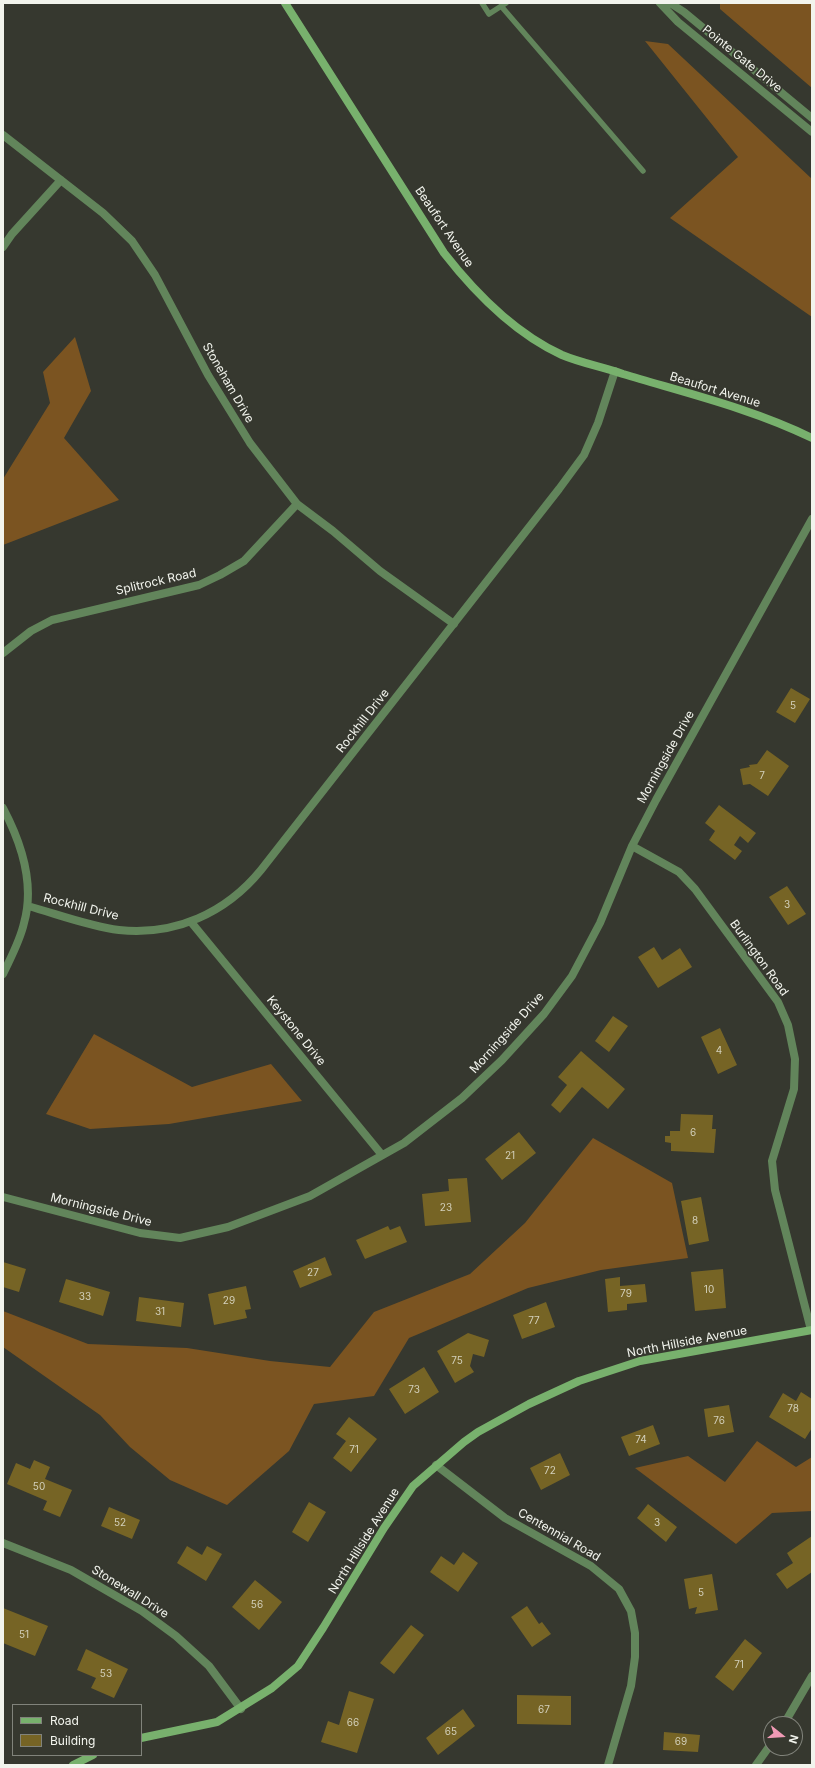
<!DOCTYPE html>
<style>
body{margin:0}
#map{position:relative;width:815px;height:1768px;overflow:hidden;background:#36382f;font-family:Inter,sans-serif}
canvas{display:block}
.frame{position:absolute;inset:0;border:4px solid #f2f4ed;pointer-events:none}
.legend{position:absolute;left:12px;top:1704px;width:130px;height:52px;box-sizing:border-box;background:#36382f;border:1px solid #81837b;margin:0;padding:5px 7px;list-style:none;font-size:12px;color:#f2f4ed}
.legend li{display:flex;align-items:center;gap:8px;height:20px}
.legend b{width:20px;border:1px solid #81837b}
.north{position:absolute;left:763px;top:1716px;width:40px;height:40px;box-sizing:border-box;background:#36382f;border:1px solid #81837b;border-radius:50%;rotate:107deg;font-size:11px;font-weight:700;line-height:16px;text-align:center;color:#f2f4ed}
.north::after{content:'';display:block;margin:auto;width:14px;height:18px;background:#f09ab5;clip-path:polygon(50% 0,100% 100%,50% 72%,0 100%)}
</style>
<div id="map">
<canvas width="815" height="1768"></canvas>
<div class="frame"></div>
<ul class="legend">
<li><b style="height:5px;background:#78b16d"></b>Road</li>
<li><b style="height:11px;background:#766425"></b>Building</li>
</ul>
<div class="north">N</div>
</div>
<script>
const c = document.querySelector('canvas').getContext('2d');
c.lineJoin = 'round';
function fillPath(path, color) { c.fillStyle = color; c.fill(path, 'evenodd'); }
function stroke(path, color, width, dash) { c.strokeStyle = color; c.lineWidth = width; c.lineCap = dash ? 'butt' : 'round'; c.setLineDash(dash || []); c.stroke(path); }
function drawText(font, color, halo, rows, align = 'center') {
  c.font = font + ' Inter,sans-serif'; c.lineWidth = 3.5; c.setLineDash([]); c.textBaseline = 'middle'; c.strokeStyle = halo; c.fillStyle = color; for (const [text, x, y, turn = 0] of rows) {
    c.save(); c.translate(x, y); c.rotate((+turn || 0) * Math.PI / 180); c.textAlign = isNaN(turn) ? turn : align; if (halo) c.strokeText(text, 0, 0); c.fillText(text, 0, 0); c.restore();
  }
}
const forest = new Path2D(`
 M720 3H812V88L720 9Z
 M645 41 668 44 812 179V317L670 218 738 157Z
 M75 337 91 391 64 438 119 500 3 545V479L50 403 43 372Z
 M94 1034 192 1087 271 1064 302 1101 169 1124 90 1129 46 1114Z
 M593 1138 672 1183 688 1258 601 1270 528 1288 409 1338 374 1396 314 1404 289 1451 227 1505 170 1480 130 1447 100 1415 3 1347V1311L88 1344 187 1348 270 1361 330 1367 374 1312 470 1274 525 1223Z
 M757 1441 796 1467 812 1457V1511L772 1513 736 1544 635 1468 688 1456 725 1482Z`);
const building = new Path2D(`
 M791 688 810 699 795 723 776 712Z
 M767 750 789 766 768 796 750 784 743 785 740 769 750 767 749 765 757 764Z
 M719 805 756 833 748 843 740 836 734 845 742 851 735 860 709 840 715 831 705 823Z
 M787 886 806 914 788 925 769 897Z
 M654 947 662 960 680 948 692 967 658 988 638 957Z
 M613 1016 628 1026 609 1052 595 1041Z
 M720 1028 737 1065 718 1074 701 1037Z
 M581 1051 625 1089 608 1109 582 1087 560 1113 551 1105 567 1085 558 1077Z
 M681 1114 713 1115 712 1129H716L714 1153 671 1151V1143L665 1142V1136H670V1131H680Z
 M519 1132 536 1153 502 1180 485 1159Z
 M467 1178 471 1222 425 1226 422 1194 449 1191 448 1179Z
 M701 1197 709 1241 689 1245 681 1201Z
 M388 1226 390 1230 400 1226 407 1242 365 1259 356 1240Z
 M325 1257 332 1275 300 1288 293 1271Z
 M3 1262 26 1269 19 1292 3 1287Z
 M723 1269 726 1308 695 1311 691 1272Z
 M620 1277V1286L645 1284 647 1302 627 1304V1310L608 1312 605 1279Z
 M66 1279 110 1292 103 1316 59 1302Z
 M246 1286 251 1309 245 1310 247 1318 214 1325 208 1294Z
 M139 1297 184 1303 181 1327 136 1321Z
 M546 1302 555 1327 522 1339 513 1315Z
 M468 1333 489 1340 484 1357 473 1354 470 1366 474 1372 455 1383 437 1351Z
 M424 1367 439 1392 405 1414 389 1389Z
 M801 1392 812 1399V1428L805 1439 769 1417 783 1393 796 1401Z
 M729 1405 734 1432 708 1437 704 1409Z
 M349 1417 377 1439 351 1472 333 1458 346 1441 336 1434Z
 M653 1425 660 1444 629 1456 621 1437Z
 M560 1453 570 1475 541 1490 530 1468Z
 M34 1460 50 1467 45 1479 72 1490 60 1517 43 1510 47 1501 7 1484 16 1463 30 1469Z
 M309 1502 326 1512 308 1542 292 1532Z
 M648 1504 677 1527 666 1542 637 1518Z
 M109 1507 140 1520 132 1539 101 1526Z
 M812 1536V1572L787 1589 776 1574 793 1563 787 1553Z
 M187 1546 202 1555 207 1546 222 1554 206 1581 177 1563Z
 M463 1552 478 1563 458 1592 430 1572 441 1556 454 1565Z
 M712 1574 718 1610 695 1614 697 1607 689 1609 684 1579Z
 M255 1580 282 1602 259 1630 232 1607Z
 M527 1606 539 1624 542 1622 551 1634 532 1647 511 1617Z
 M3 1608 48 1626 35 1656 3 1643Z
 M411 1625 424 1635 394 1674 380 1663Z
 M745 1639 762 1653 733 1691 715 1677Z
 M86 1649 128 1669 114 1698 91 1688 96 1678 77 1670Z
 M349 1691 374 1699 357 1753 321 1742 328 1721 339 1725Z
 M517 1695 571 1696V1725L517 1724Z
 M463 1709 475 1726 438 1755 426 1738Z
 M664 1732 700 1735 698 1752 663 1750Z`);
const lane = new Path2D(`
 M482 3 489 14 506 3
 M501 6 643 171`);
const street = new Path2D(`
 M660 3 678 22 812 132
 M670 3 684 12 812 118
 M3 135 103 213 132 241 155 275 208 375 250 443 297 504 333 531 380 571 454 624
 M3 247 12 234 61 180
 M3 653 31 631 52 620 199 585 220 575 244 561 297 504
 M3 808C21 842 35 884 24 923 20 941 11 957 3 974
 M632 846 679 872 695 889 778 1002 788 1025 795 1059 794 1089 772 1161 775 1190 811 1330
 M28 906C57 914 88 926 119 930 175 936 226 913 261 870L559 489 584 455 598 423 615 371
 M191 922 382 1155
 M3 1197 140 1233 180 1238 228 1227 310 1196 404 1143 462 1098 502 1060 544 1014 572 976 600 923 632 846 656 800 812 519
 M436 1465 505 1518 591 1566 619 1589 631 1611 635 1633V1657L631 1686 608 1765
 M3 1543 71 1570 142 1611 176 1636 209 1666 241 1709
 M784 1724 812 1676
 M756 1765 771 1744`);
const secondary = new Path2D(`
 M285 3 444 253C476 294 514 333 562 355 581 363 603 367 623 374 686 393 753 409 812 438
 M141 1738 217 1722 272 1688 298 1666 323 1628 384 1528 413 1486 464 1442 478 1432 529 1404 579 1381 640 1361 812 1330
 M73 1765 93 1755`);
const numberNames = [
 ["5",793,706],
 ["7",762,776],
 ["3",787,905],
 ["4",719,1051],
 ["6",693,1133],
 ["21",510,1156],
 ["23",446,1208],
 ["8",695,1221],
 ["27",313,1273],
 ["10",709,1290],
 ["79",626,1294],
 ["33",85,1297],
 ["29",229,1301],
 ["31",160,1312],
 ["77",534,1321],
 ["75",457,1361],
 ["73",414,1390],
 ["78",793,1409],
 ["76",719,1421],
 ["74",641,1440],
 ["71",354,1450],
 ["72",550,1471],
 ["50",39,1487],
 ["52",120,1523],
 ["3",657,1523],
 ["5",701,1593],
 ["56",257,1605],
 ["51",24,1635],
 ["71",739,1665],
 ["53",106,1674],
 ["67",544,1710],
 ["66",353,1723],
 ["65",451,1732],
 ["69",681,1742]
];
const streetNames = [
 ["Pointe Gate Drive",742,59,39],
 ["Beaufort Avenue",444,227,56],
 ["Stoneham Drive",228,383,60],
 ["Beaufort Avenue",715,390,17],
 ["Splitrock Road",156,582,-13],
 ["Rockhill Drive",363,721,-52],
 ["Morningside Drive",666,757,-61],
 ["Rockhill Drive",81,907,14],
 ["Burlington Road",759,958,54],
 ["Keystone Drive",296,1031,51],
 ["Morningside Drive",507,1033,-48],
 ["Morningside Drive",101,1210,14],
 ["North Hillside Avenue",687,1342,-11],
 ["Centennial Road",559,1535,30],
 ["North Hillside Avenue",364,1541,-58],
 ["Stonewall Drive",130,1592,32]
];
fillPath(forest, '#7b5421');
fillPath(building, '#766425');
stroke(lane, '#62855b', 5.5);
stroke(street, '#62855b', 8);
stroke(secondary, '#78b16d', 8);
drawText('10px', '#d3d0bb', null, numberNames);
drawText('12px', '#f2f4ed', '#36382f', streetNames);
</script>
